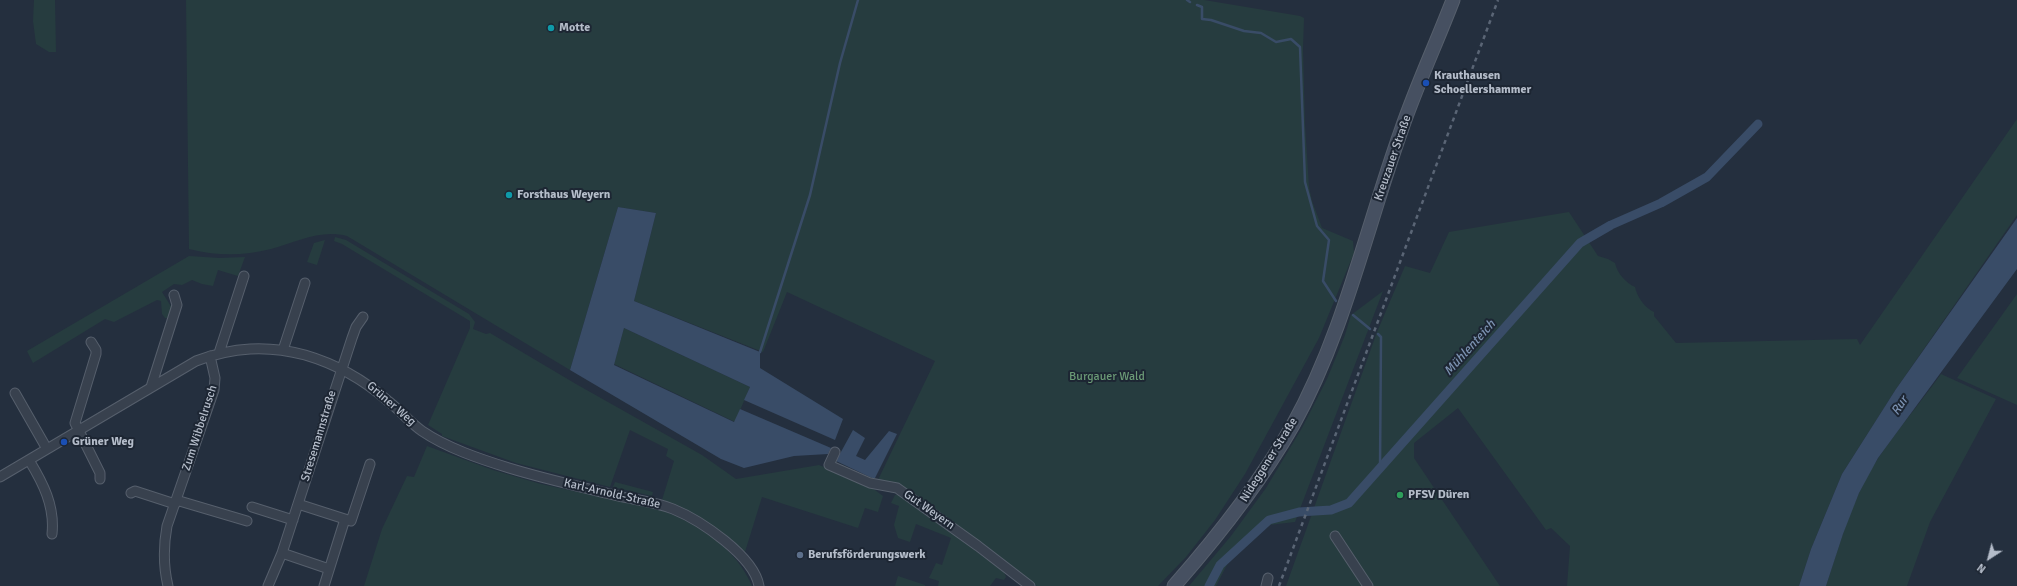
<!DOCTYPE html>
<meta charset="utf-8">
<style>
body{margin:0}
#map{position:relative;width:2017px;height:586px;overflow:hidden;background:#242f3e;font-family:Signika,sans-serif}
canvas{display:block}
.north{position:absolute;left:1969px;top:538px;width:40px;height:40px;-webkit-text-stroke:3px #1d2633;paint-order:stroke;rotate:216deg;font-size:11px;font-weight:700;line-height:16px;text-align:center;color:#b4bcc9}
.north::after{content:'';display:block;margin:auto;width:14px;height:18px;background:#b4bcc9;clip-path:polygon(50% 0,100% 100%,50% 72%,0 100%)}
</style>
<div id="map">
<canvas width="2017" height="586"></canvas>
<div class="north">N</div>
</div>
<script>
const c = document.querySelector('canvas').getContext('2d');
c.lineJoin = 'round';
function fillPath(path, color) { c.fillStyle = color; c.fill(path, 'evenodd'); }
function stroke(path, color, width, dash) { c.strokeStyle = color; c.lineWidth = width; c.lineCap = dash ? 'butt' : 'round'; c.setLineDash(dash || []); c.stroke(path); }
function drawText(font, color, halo, rows, align = 'center') {
  c.font = font + ' Signika,sans-serif'; c.lineWidth = 4; c.setLineDash([]); c.textBaseline = 'middle'; c.strokeStyle = halo; c.fillStyle = color; for (const [text, x, y, turn = 0] of rows) {
    c.save(); c.translate(x, y); c.rotate((+turn || 0) * Math.PI / 180); c.textAlign = isNaN(turn) ? turn : align; if (halo) c.strokeText(text, 0, 0); c.fillText(text, 0, 0); c.restore();
  }
}
const green = new Path2D(`
 M34 0H55L56 52H49L36 44 33 21Z
 M186 0H1204L1300 16 1304 18 1303 48 1305 124 1309 187 1312 201 1322 228 1353 241 1354 253 1319 338 1245 474 1215 520 1186 557 1158 586H1037L932 507 877 482 935 361 787 292 763 352 634 301 656 213 618 207 570 370 347 236C320 229 297 242 271 249 243 256 216 256 189 249Z
 M2017 119V215L1896 389 1842 474 1811 549 1799 586H1567L1570 546 1551 528 1546 530 1458 408 1414 443V458L1500 586H1286L1377 332 1405 266 1430 273 1449 232 1569 212 1598 256 1608 259 1615 263C1617 273 1626 283 1635 287 1637 297 1645 308 1654 312V316L1676 343 1857 339 1860 345Z
 M335 237 346 240 469 314 475 322 473 329 486 334 490 333 576 384 702 455 736 479 819 465 871 487 883 496 878 512 865 508 858 528 762 497 745 552C721 529 694 512 662 500L674 461 666 456 668 449 630 430 610 487 516 463 442 436V434L428 425 470 328V321L342 244 334 241Z
 M325 240 317 265 307 262 314 243Z
 M189 256 219 258 245 257 238 276 218 270 213 286 202 284 192 280 182 285 174 284 162 292 172 308 169 318H165L162 314 161 301 157 300 114 322 105 319 33 363 27 351Z
 M1383 291 1295 522 1269 525 1229 561 1216 586H1189L1231 536 1266 488 1302 428 1327 379 1345 335 1351 315Z
 M2017 294V405L1957 378Z
 M624 328 750 387 735 422 614 364Z
 M1941 374 1996 399 1930 522 1907 586H1826C1840 543 1853 495 1879 457 1898 429 1921 402 1941 374Z
 M427 446 493 470 541 484 661 510C697 523 737 549 752 586H364L382 529 407 476 414 477Z
 M615 482 653 492 652 496 613 487Z
 M895 495H899C935 519 969 546 1004 572L1006 577 1004 580 996 578 990 586H938L939 581 929 578 936 563 942 565 951 538 916 524 910 542 898 538 894 525 899 506 891 503Z
 M898 576 925 585V586H895Z`);
const water = new Path2D(`
 M618 207 656 213 634 301 760 352V368L843 419 835 440 744 400 750 387 624 328 614 365 734 422 740 409 831 448 828 454 794 456 744 468 721 459 570 370Z
 M2017 218V269L1878 458 1859 493 1843 534 1826 586H1799L1811 549 1842 474 1896 389Z
 M853 430 865 438 856 456 865 460 889 431 897 434 875 478H872L836 461Z`);
const stream = new Path2D(`
 M1187 0 1190 2
 M1197 5 1202 7V19L1211 20 1244 31 1261 33 1276 42 1291 39 1300 47 1305 182 1317 226 1329 240 1323 281 1336 301
 M1353 315 1370 329
 M1378 334 1381 337 1380 469
 M760 352 810 195 840 63 858 0`);
const canal = new Path2D(`
 M1209 586 1220 565 1269 520 1299 512 1331 510 1349 503 1580 243 1611 225 1661 203 1707 177 1758 124`);
const minor = new Path2D(`
 M91 342 96 350V354L75 423 100 473V479
 M283 350 305 283
 M219 353 244 276
 M151 387 177 305 174 295
 M15 393 47 449
 M835 452 829 465 870 483 897 488 978 546 1030 586
 M29 460C43 483 55 506 52 534
 M0 477 196 361C233 347 267 345 305 355 336 364 364 380 388 401 400 410 409 422 422 431 447 448 480 459 509 468 545 479 581 487 618 496 636 500 656 502 673 509 700 520 754 556 759 586
 M131 493 135 491 175 504
 M176 500 247 521
 M298 504 351 521 370 464
 M252 507 293 520
 M1335 536 1368 586
 M282 553 329 569
 M168 586C163 565 163 548 167 526L214 390 215 378 210 356
 M268 586 282 553 352 338 356 327 363 317
 M324 586 345 519
 M1266 586 1268 578`);
const secondary = new Path2D(`
 M1174 586C1218 536 1260 483 1293 425 1344 333 1366 229 1401 131 1416 87 1436 44 1453 0`);
const rail = new Path2D(`
 M1279 586 1498 0`);
const markers = [
 [551,28,4,"#0f9aa8"],
 [1426,83,4,"#1a4fb4"],
 [509,195,4,"#0f9aa8"],
 [64,442,4,"#1a4fb4"],
 [1400,495,4,"#2e9e5b"],
 [800,555,4,"#5c6f8a"]
];
const poiNames = [
 ["Motte",559,28],
 ["Krauthausen",1434,76],
 ["Schoellershammer",1434,90],
 ["Forsthaus Weyern",517,195],
 ["Grüner Weg",72,442],
 ["PFSV Düren",1408,495],
 ["Berufsförderungswerk",808,555]
];
const streetNames = [
 ["Kreuzauer Straße",1393,158,-71],
 ["Grüner Weg",391,404,41],
 ["Zum Wibbelrusch",200,428,-72],
 ["Stresemannstraße",319,436,-73],
 ["Nideggener Straße",1269,460,-58],
 ["Karl-Arnold-Straße",612,494,13],
 ["Gut Weyern",929,510,35]
];
const parkNames = [
 ["Burgauer Wald",1107,377]
];
const waterNames = [
 ["Mühlenteich",1470,348,-48],
 ["Rur",1900,406,-56]
];
fillPath(green, '#263c3f');
fillPath(water, '#394c67');
stroke(stream, '#394c67', 2.5);
stroke(canal, '#394c67', 9);
stroke(minor, '#565f6c', 11);
stroke(secondary, '#565f6c', 15);
stroke(minor, '#38414e', 9);
stroke(secondary, '#465061', 13);
stroke(rail, '#5a6575', 2.5, [4, 4]);
for (const [x, y, r, color] of markers) { const dot = new Path2D(); dot.arc(x, y, r, 0, 2 * Math.PI); c.fillStyle = color; c.fill(dot); stroke(dot, '#1d2633', 1.5); }
drawText('bold 12px', '#b4bcc9', '#1d2633', poiNames, 'left');
drawText('12px', '#b4bcc9', '#1d2633', streetNames);
drawText('12px', '#6b9a76', '#1d2633', parkNames);
drawText('italic 13px', '#7c92b1', '#1d2633', waterNames);
</script>
